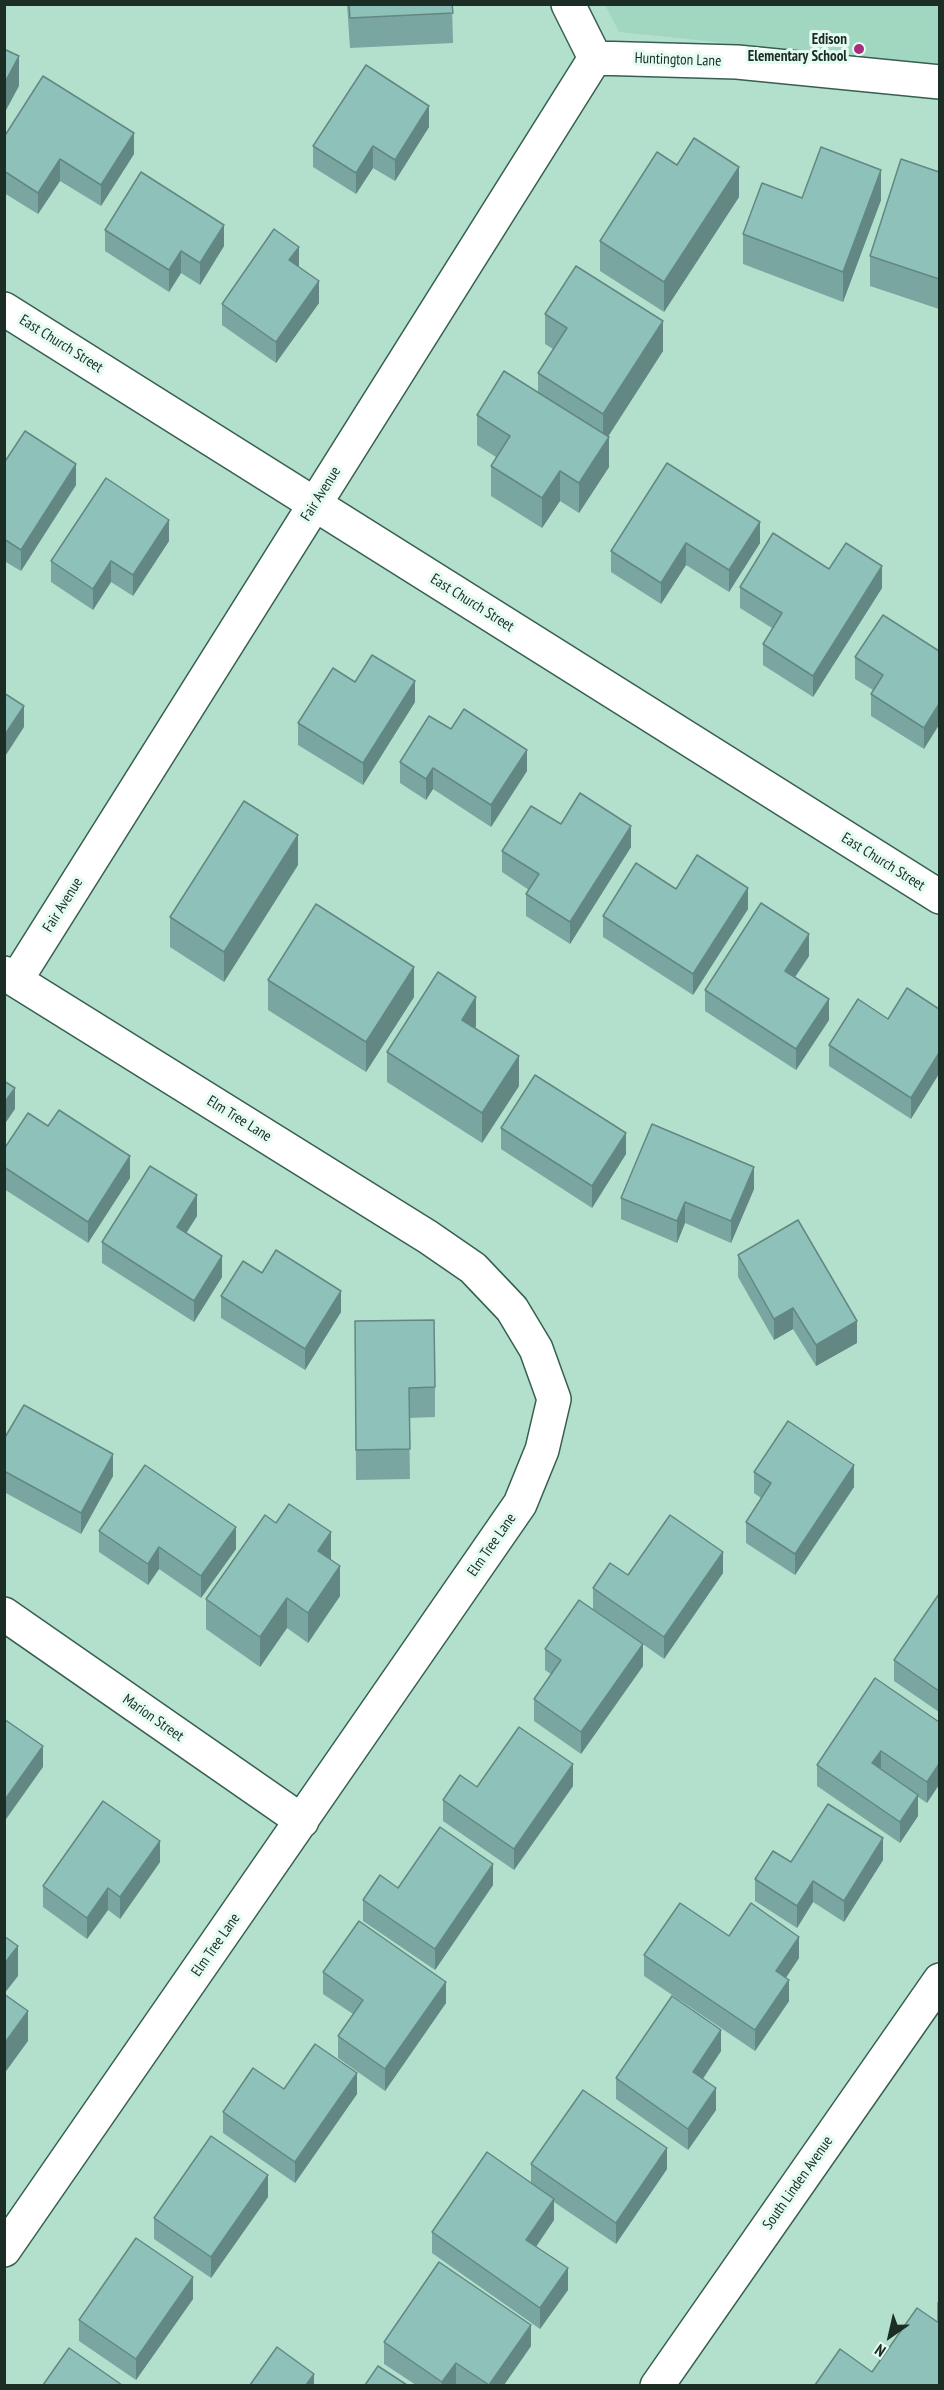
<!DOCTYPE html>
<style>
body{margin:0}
#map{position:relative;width:944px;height:2390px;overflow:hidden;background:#b3e0cc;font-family:"PT Sans Narrow",sans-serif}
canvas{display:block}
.frame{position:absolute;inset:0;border:6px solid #1b2d25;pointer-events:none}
.north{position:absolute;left:860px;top:2306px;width:60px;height:60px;-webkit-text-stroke:4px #e4fbf1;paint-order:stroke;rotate:214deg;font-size:16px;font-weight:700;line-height:24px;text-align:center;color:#1b2d25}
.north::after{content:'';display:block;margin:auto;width:21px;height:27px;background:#1b2d25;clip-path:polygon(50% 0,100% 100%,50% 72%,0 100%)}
</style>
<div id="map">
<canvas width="944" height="2390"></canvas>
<div class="frame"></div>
<div class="north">N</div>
</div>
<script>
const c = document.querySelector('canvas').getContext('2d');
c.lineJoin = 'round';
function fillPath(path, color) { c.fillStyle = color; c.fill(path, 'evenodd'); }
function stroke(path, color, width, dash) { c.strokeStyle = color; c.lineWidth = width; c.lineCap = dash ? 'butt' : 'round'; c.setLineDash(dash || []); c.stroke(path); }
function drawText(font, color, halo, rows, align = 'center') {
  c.font = font + ' "PT Sans Narrow",sans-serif'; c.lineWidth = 6; c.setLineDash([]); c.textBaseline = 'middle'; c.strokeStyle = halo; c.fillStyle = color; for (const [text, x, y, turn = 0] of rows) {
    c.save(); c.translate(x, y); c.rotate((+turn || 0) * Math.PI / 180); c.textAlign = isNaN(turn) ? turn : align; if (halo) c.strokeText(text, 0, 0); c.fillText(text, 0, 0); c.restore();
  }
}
const built = new Path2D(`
 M605 5H939V65L619 32Z`);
const minor = new Path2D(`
 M568 4 595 58
 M595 58 737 62 940 82
 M4 309 940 897
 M4 973 428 1237 473 1268 512 1309 536 1349 554 1399 542 1450 520 1504 4 2250
 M16 980 595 58
 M4 1614 302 1821
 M657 2386 940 1980`);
const wall = new Path2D(`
 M347 4H452L453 43 350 48Z
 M429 127 395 181 373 168 356 194 313 167V146Z
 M4 137 134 154 101 206 60 181 38 214 4 193Z
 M677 165 739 197 664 312 600 271V241Z
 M939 172V309L870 286V256Z
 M881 200 843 302 743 264V234Z
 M105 230 224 246 200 285 181 273 169 292 105 251Z
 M299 267 319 303 276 363 222 325V304Z
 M545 314 663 351 608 437 609 467 579 513 560 501 542 528 491 496V466L496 457 477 445V415L538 392V373L553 349 545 344Z
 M4 463 76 485 21 571 4 561Z
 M667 463 760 543 729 592 686 565 661 604 611 572V551Z
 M169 541 133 596 111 582 93 610 51 582V561Z
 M829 569 882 588 813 697 763 665V644L772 628 740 608V587Z
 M939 651 924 749 871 716V694L873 690 855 679V657Z
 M355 682 415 702 363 785 298 745V723Z
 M451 729 527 771 491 827 433 789 426 800 400 783V762Z
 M561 824 631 847 570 944 526 916V894L529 890 502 872V851Z
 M298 865 224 982 170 947V917Z
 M676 889 748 909 693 995 603 937V916Z
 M809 956 795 977 829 1020 796 1070 705 1011V990Z
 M268 980 414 997 366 1072 268 1010Z
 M939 1009 911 1119 829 1066V1045L888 1019Z
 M476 1026 475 1028 519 1086 482 1143 387 1082V1052Z
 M939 1092V1117L938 1116V1095Z
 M48 1126 130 1178 88 1243 4 1189V1149Z
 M501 1128 626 1154 592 1208 501 1149Z
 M754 1189 731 1243 685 1223 677 1243 621 1219V1198Z
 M197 1216 186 1233 222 1277 194 1322 102 1263V1242Z
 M738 1255 857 1343 816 1366 793 1329 774 1340 738 1277Z
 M262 1273 341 1312 305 1370 221 1318V1296Z
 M355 1321 435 1387V1417L409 1418 410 1479 356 1480Z
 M4 1439 113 1476 81 1534 4 1492Z
 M754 1472 854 1487 795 1575 746 1543V1522L761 1498 754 1493Z
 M276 1523 331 1560 340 1596 308 1643 287 1628 260 1667 206 1629V1599Z
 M99 1531 236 1549 201 1598 159 1569 148 1585 99 1552Z
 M723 1573 664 1659 593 1609V1588L628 1575Z
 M939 1594V1712L894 1681V1660Z
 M545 1649 643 1666 581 1754 534 1721V1699L551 1674 545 1670Z
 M939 1722 927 1803 918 1797V1816L900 1843 817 1786V1765Z
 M573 1786 514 1870 443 1821V1800L477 1787Z
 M883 1860 844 1922 813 1902 797 1928 755 1901V1879L791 1862Z
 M160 1862 120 1919 108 1910 87 1939 43 1907V1886Z
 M493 1885 435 1970 363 1921V1900L398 1888Z
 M729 1936 799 1958 786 1978 789 2001 755 2051 644 1976V1955Z
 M323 1972 446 2003 385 2091 338 2058V2036L353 2014 323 1994Z
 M721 2051 703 2079 716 2110 688 2150 616 2099V2078Z
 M284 2089 357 2094 295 2183 223 2133V2112Z
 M531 2164 667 2169 616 2244 554 2202V2220L536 2247 568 2290 540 2329 432 2253V2232L531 2183Z
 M268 2197 211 2278 154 2239V2218Z
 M193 2299 136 2380 79 2341V2320Z
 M939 2299V2385L872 2372 937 2322V2303Z
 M384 2342 531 2346 504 2385H458L456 2384 455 2385H416L384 2364Z`);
const shadedWall = new Path2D(`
 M19 56V86L4 114V84Z
 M429 106V127L395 181V160Z
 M134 133V154L101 206V185Z
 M373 146V168L356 194V173Z
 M60 159V181L38 214V193Z
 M739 167V197L664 312V282Z
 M881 170V200L843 302V272Z
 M224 225V246L200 285V263Z
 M299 247V268L289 260Z
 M181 251V273L169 292V270Z
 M319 281V303L276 363V342Z
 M663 321V351L603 444V414Z
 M609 437V467L579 513V483Z
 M76 464V485L21 571V550Z
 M560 471V501L542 528V498Z
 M169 520V541L133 596V575Z
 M760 522V543L729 592V570Z
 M686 543V565L661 604V583Z
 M111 561V582L93 610V589Z
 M882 566V588L813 697V676Z
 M415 681V702L363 785V763Z
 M939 704V725L924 749V728Z
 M24 706V727L4 758V736Z
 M527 750V771L491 827V805Z
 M433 768V789L426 800V779Z
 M631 826V847L570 944V922Z
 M298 835V865L224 982V952Z
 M748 888V909L693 995V974Z
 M809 934V956L785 992V971Z
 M414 967V997L366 1072V1042Z
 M476 997V1026L462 1049V1020Z
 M829 999V1020L796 1070V1049Z
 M939 1053V1074L911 1119V1098Z
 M519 1056V1086L482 1143V1113Z
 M15 1088V1109L4 1125V1103Z
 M626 1133V1154L592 1208V1186Z
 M130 1156V1178L88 1243V1222Z
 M754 1167V1189L731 1243V1221Z
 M197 1195V1216L177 1248V1227Z
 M685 1202V1223L677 1243V1221Z
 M222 1256V1277L194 1322V1301Z
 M341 1291V1312L305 1370V1349Z
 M793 1308V1329L774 1340V1319Z
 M857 1321V1343L816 1366V1345Z
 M113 1454V1476L81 1534V1513Z
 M854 1465V1487L795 1575V1554Z
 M236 1527V1549L201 1598V1576Z
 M331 1532V1562L318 1551Z
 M159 1547V1569L148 1585V1564Z
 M723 1552V1573L664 1659V1637Z
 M340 1566V1596L308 1643V1613Z
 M287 1598V1628L260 1667V1637Z
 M643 1644V1666L581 1754V1732Z
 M43 1746V1767L4 1822V1801Z
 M881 1751V1772L872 1763Z
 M573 1764V1786L514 1870V1849Z
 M939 1764V1785L927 1803V1782Z
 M918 1795V1816L900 1843V1822Z
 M883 1838V1860L844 1922V1901Z
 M160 1841V1862L120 1919V1897Z
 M493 1864V1885L435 1970V1949Z
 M813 1881V1902L797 1928V1906Z
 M108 1888V1910L87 1939V1918Z
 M799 1937V1958L776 1992V1971Z
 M18 1946V1976L4 1994V1964Z
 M789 1980V2001L755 2051V2030Z
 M446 1982V2003L385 2091V2069Z
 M28 2011V2041L4 2074V2044Z
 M721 2030V2051L693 2093V2072Z
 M357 2073V2094L295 2183V2162Z
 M716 2088V2110L688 2150V2129Z
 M667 2148V2169L616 2244V2223Z
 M268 2175V2197L211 2278V2257Z
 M554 2199V2220L526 2261V2240Z
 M568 2268V2290L540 2329V2308Z
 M193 2277V2299L136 2380V2359Z
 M531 2325V2346L504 2385H489Z
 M456 2363V2384L455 2385H442V2382Z
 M314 2374V2385H306Z`);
const building = new Path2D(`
 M349 4H452L453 13 350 18Z
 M4 49 19 56 4 84Z
 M366 65 429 106 395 160 373 146 356 173 313 146Z
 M43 76 134 133 101 185 60 159 38 193 4 171V137Z
 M694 138 739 167 664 282 600 241 657 152 677 165Z
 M821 147 881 170 843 272 743 234 762 183 802 198Z
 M901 159 939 172V279L870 256Z
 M141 172 224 225 200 263 181 251 169 270 105 230Z
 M274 229 299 247 289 260 319 281 276 342 222 304Z
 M576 266 663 321 603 414 538 373 567 328 545 314Z
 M504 371 609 437 579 483 560 471 542 498 491 466 510 436 477 415Z
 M25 431 76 464 21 550 4 539V463Z
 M667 463 760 522 729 570 686 543 661 583 611 551Z
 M106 478 169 520 133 575 111 561 93 589 51 561Z
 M773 533 829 569 846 543 882 566 813 676 763 644 782 613 740 587Z
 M883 615 939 651V704L924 728 871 694 883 675 855 657Z
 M372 655 415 681 363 763 298 723 333 668 355 682Z
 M4 693 24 706 4 736Z
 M464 709 527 750 491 805 433 768 426 779 400 762 429 716 451 729Z
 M580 793 631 826 570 922 526 894 539 874 502 851 531 806 561 824Z
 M244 801 298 835 224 952 170 917Z
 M697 855 748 888 693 974 603 916 636 863 676 889Z
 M761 903 809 934 785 971 829 999 796 1049 705 990Z
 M316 904 414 967 366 1042 268 980Z
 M438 972 476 997 462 1020 519 1056 482 1113 387 1052Z
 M907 988 939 1009V1053L911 1098 829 1045 858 999 888 1019Z
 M535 1075 626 1133 592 1186 501 1128Z
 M4 1081 15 1088 4 1103Z
 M59 1110 130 1156 88 1222 4 1167V1149L28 1113 48 1126Z
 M652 1124 754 1167 731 1221 685 1202 677 1221 621 1198Z
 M150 1166 197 1195 177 1227 222 1256 194 1301 102 1242Z
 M798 1220 857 1321 816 1345 793 1308 774 1319 738 1255Z
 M276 1250 341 1291 305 1349 221 1296 243 1261 262 1273Z
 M434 1320 435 1387 409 1388 410 1449 356 1450 355 1321Z
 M24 1405 113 1454 81 1513 4 1471V1439Z
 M788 1421 854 1465 795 1554 746 1522 771 1483 754 1472Z
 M145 1465 236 1527 201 1576 159 1547 148 1564 99 1531Z
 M289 1504 331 1532 318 1551 340 1566 308 1613 287 1598 260 1637 206 1599 265 1515 276 1523Z
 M670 1515 723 1552 664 1637 593 1588 610 1563 628 1575Z
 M939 1594V1691L894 1660Z
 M579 1600 643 1644 581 1732 534 1699 561 1660 545 1649Z
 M875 1678 939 1722V1764L927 1782 881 1751 872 1763 918 1795 900 1822 817 1765Z
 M4 1719 43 1746 4 1801Z
 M519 1727 573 1764 514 1849 443 1800 460 1775 477 1787Z
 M103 1801 160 1841 120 1897 108 1888 87 1918 43 1886Z
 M828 1804 883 1838 844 1901 813 1881 797 1906 755 1879 773 1851 791 1862Z
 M440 1827 493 1864 435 1949 363 1900 380 1875 398 1888Z
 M680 1903 729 1936 751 1903 799 1937 776 1971 789 1980 755 2030 644 1955Z
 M359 1921 446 1982 385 2069 338 2036 363 2000 323 1972Z
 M4 1936 18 1946 4 1964Z
 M4 1994 28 2011 4 2044Z
 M672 1996 721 2030 693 2072 716 2088 688 2129 616 2078Z
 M315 2044 357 2073 295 2162 223 2112 253 2068 284 2089Z
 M583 2090 667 2148 616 2223 531 2164Z
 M211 2136 268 2175 211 2257 154 2218Z
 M487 2152 554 2199 526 2240 568 2268 540 2308 432 2232Z
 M136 2238 193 2277 136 2359 79 2320Z
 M439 2262 531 2325 489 2385 456 2363 442 2382 384 2342Z
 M917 2308 939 2323V2385H815L840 2349 872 2372Z
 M277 2347 314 2374 306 2385H250Z
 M69 2348 122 2385H43Z
 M378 2366 407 2385H365Z`);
const markers = [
 [859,49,6,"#aa2c7c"]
];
const poiNames = [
 ["Edison",847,40],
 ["Elementary School",847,57]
];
const streetNames = [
 ["Huntington Lane",678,60,2],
 ["East Church Street",61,344,32],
 ["Fair Avenue",321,494,-58],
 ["East Church Street",472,603,32],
 ["East Church Street",883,862,32],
 ["Fair Avenue",63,905,-58],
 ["Elm Tree Lane",239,1119,32],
 ["Elm Tree Lane",492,1545,-55],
 ["Marion Street",153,1718,35],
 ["Elm Tree Lane",216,1945,-55],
 ["South Linden Avenue",798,2183,-55]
];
fillPath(built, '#a1d7c0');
stroke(minor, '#365f4f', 36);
stroke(minor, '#fff', 33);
fillPath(wall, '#79a6a0');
fillPath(shadedWall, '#638782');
fillPath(building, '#8dc1ba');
stroke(building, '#638782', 1.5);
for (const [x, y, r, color] of markers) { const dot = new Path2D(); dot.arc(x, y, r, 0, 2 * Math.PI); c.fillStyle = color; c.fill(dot); stroke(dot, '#e4fbf1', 2); }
drawText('bold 15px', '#1b2d25', '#e4fbf1', poiNames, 'right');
drawText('15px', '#1b2d25', '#e4fbf1', streetNames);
</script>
